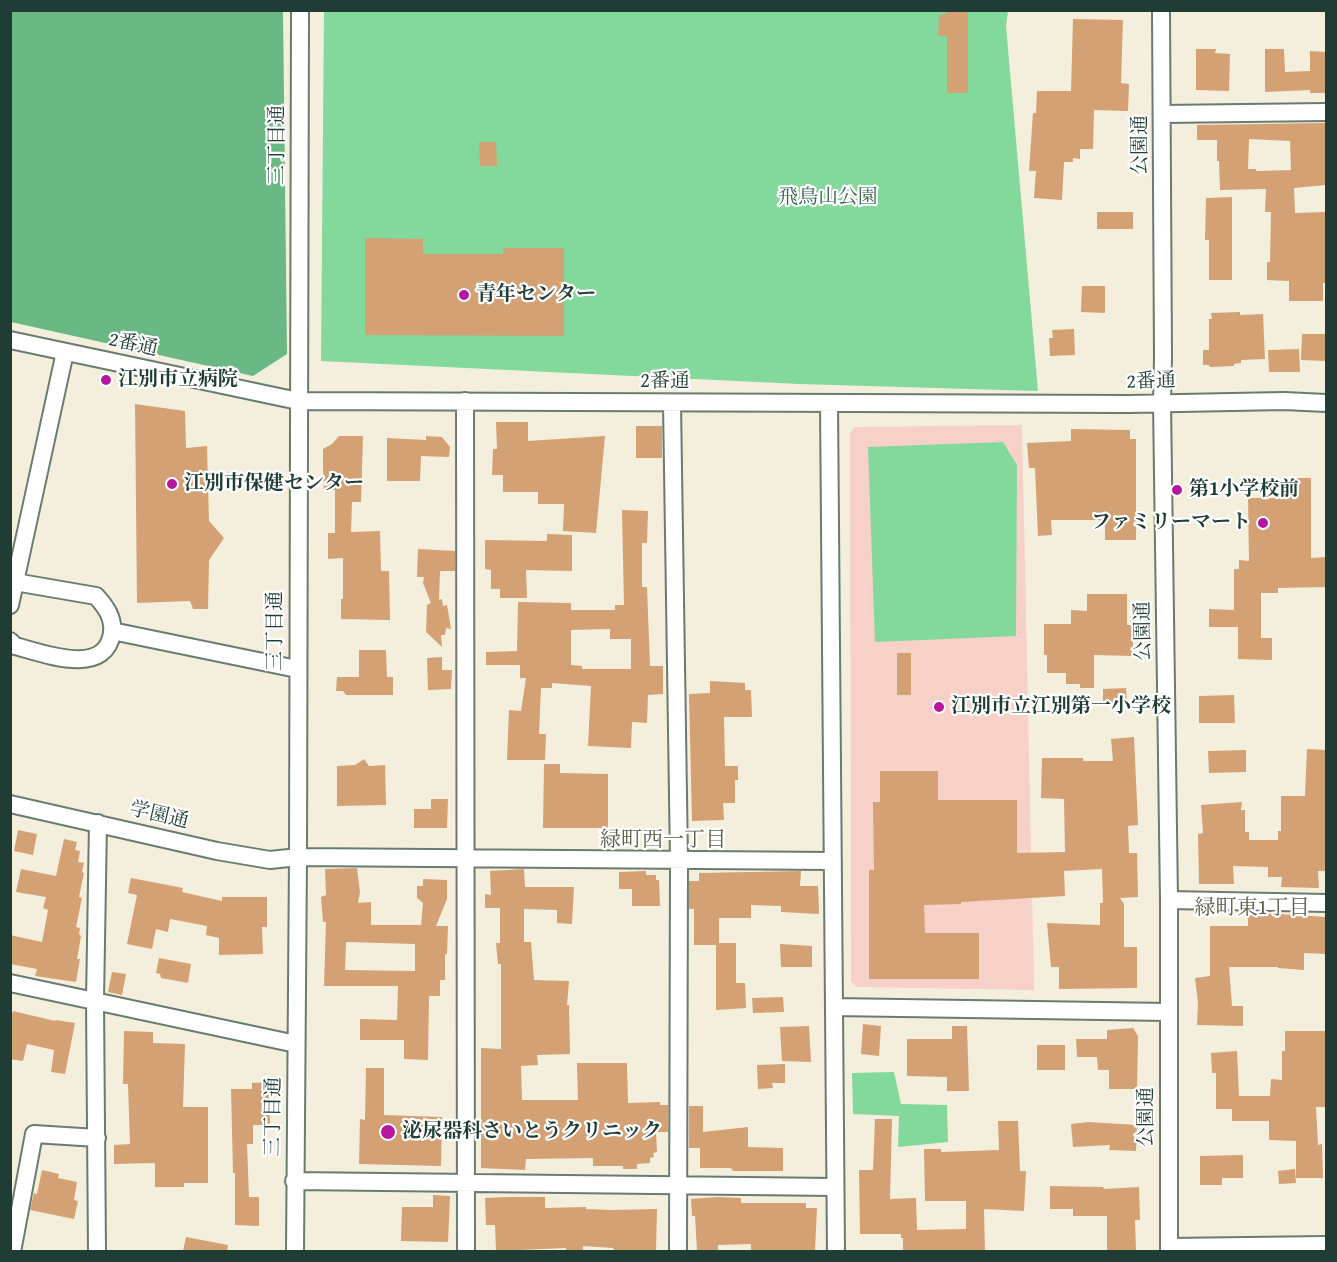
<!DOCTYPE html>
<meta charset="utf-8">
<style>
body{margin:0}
#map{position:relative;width:1337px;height:1262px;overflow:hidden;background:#f4efdd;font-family:"Gentium Book Plus",serif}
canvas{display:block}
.frame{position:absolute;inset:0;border:12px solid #1f3d34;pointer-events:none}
</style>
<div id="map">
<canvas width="1337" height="1262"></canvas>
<div class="frame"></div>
</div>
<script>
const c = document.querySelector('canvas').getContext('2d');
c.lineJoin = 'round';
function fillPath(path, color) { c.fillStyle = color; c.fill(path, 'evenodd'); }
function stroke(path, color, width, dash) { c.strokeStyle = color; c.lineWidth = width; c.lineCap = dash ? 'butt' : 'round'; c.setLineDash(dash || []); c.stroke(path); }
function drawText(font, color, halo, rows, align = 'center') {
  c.font = font + ' "Gentium Book Plus","Noto Serif JP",serif'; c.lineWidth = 4.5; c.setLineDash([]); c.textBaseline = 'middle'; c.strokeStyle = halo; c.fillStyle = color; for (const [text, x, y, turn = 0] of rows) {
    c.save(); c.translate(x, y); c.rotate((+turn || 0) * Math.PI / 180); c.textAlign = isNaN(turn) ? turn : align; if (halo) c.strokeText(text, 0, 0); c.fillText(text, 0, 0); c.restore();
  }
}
const built = new Path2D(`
 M1022 425 1034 990 857 987 851 982 850 433 855 427Z`);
const green = new Path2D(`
 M324 11H1008L1006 26 1038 391 799 384 321 361Z
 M1003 442 1017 465 1016 636 875 642 868 447Z
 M894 1072 901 1104 947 1105 948 1142 898 1147 899 1116 853 1114 852 1073Z`);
const forest = new Path2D(`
 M11 10 283 11 287 354 253 376 11 322Z`);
const building = new Path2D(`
 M946 10H968V93H947V36H938L939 15 946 14Z
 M1073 19 1123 20 1121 83 1129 84 1128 111 1094 110 1093 149H1080V159L1073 158V162H1064L1062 200 1034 198 1036 171H1029L1033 113H1036L1037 91H1071Z
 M1196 49H1216L1215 53 1230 54 1229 91 1196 90Z
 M1265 49H1284L1285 72 1310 71V51L1326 52V93H1310V90L1265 92Z
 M1326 123V185L1294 188 1295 213 1326 212V283H1323V301H1289V281L1267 280V262H1270L1271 212H1265L1266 189 1220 190 1219 161H1217V140H1197V125ZM1249 139 1290 141 1291 170 1256 171V169H1248Z
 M479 142H496L497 166H480Z
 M1232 197V280H1209V240H1205L1206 198Z
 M1097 212H1133V229H1097Z
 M365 238 423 239V254H503V248H564V336L365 335Z
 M1082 286H1105V313L1081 312Z
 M1240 312V315L1263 314 1265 359 1241 360V363L1234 364V366L1210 367 1209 365H1203V350H1209V319H1212L1211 313Z
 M1074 329 1075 355 1050 356 1049 338H1053L1052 330Z
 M1302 334H1326V361L1301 360Z
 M1299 349 1300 372H1269L1268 350Z
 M135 404 185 411 186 448 207 446 209 521 224 538 209 560 208 609H193L190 601 137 603Z
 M496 422H528V441L605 436 596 533 563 531 564 504H538V492H503V475H492L493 449H497Z
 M636 426H662V458H636Z
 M1071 429 1130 430V439H1136V540H1105V520H1051L1052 535 1038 536 1035 468H1029L1027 443 1071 441Z
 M339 436H363L361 502H352L351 532 380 531 381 571H389L390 620 341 619V599H343V558L328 559V533H335V490H324L323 468V449L332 444Z
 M426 436 442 437 450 447 449 457 421 456 420 481H387V438L426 440Z
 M1287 478H1311V558L1326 557V587L1278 588V593H1261V638H1272V660L1238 659V627H1209V609L1234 610V569H1239V560L1249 561 1248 498H1283Z
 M622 510 648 511 647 543H642V587H647L650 666H663V694L648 695 647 723 632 722 631 748 588 746 591 686 552 683V688H541L539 734H546L545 760H507L509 710 521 711 526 678H520V665H486V652L517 651 518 602 571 603V610H615V605H624ZM610 629V639H631V669H582V666L571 665V630Z
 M547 534 572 535V571L526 570 527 598H500V589H491V570L485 569V540L547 541Z
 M418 549 455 551V571H440L439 600 442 599 443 606 447 605 451 629 446 628 445 635H441L442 647 426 632 427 605 431 603 423 583 424 577H417Z
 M1087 594H1127V625H1133V656L1094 655V688H1080V684H1066V673H1047V655H1044V624H1071V610L1087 611Z
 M359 650H386L387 677H393V695H346L343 691H336L337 677H359Z
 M897 653H911V695H897Z
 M442 657V670H452L451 689 428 690 427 658Z
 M710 681 745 683V690H751L752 717H724L725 766H738V780H735V803H723L724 820 692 821 689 694 710 693Z
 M1126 688 1127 704 1103 705V689Z
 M1234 695 1235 723H1199V696Z
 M1134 737 1138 825 1128 826 1129 853H1137L1138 897 1120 898 1124 904V947H1137V988L1059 989V967H1051L1047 923 1100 925V903H1103L1102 869 1064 871 1065 896 961 902V904L924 905 925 933H979V979H869V870H874L873 802H880V771H938V800H1017V853L1065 852 1064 799 1041 798 1042 758H1083V761H1113L1111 739Z
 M1307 749 1326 750V871H1318L1319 888 1281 887 1282 877H1268V867L1233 866 1234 884H1199L1198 834 1203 833 1201 805 1242 802 1241 810H1245V832H1249V840H1278V831H1281V796H1305Z
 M1246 750V772L1209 773 1208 751Z
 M364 759 369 766 385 765 386 805 337 806V766L355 765Z
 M544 764H560V773L608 774V828H543Z
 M431 799H448L447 828H414V809H431Z
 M18 830 37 834 33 855 14 851Z
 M64 839 77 842 75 850 80 851 78 862 84 863 82 872 84 873 79 897 82 898 76 927 80 928 79 934 81 936 77 959H80L76 982 35 976 37 969 10 964V935L42 942 48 910 43 908 46 897 16 892 21 869 56 876Z
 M357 868 360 892 358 903 371 902V925H421L423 903 417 898V886H423V879L447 880V899L436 926H448L447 954H445V980H440V996H429L428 1060 404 1059V1040H360V1019L397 1020 398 986H324L326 922H323L321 897 326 895 325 869ZM346 942 415 944V971L345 970Z
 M524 869 525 887H574L572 924 557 923V910L524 909V942H531L534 980 569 981 567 1005H569L570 1054 537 1055 538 1065 521 1066 522 1100H578L577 1063H627L628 1103 660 1102V1105H668V1132H656L657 1152 653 1153 654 1157 650 1158V1163L637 1164V1169H623V1166H593V1158L526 1159 525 1170 481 1168V1048L501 1049V964H498L496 943H500V908H485V894L491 895 490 871Z
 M646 871V875H656V880H659L660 906H632V889H619V872Z
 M801 871 800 886H818L819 914 781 912V906L751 905V918H719V943H736V983H745L746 1008 716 1010V945H694V909H689V881H699V873Z
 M131 878 183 888 182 892 222 901V897H267V927H262L263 954 219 955V938L206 935 207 926 170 919 168 932 156 929 152 949 127 944 137 895 128 893Z
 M1248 912 1326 917V954L1304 953V970L1278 968V967H1229L1232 1006H1243V1026L1197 1025 1198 1003 1195 978 1210 976V926H1248Z
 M780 944 812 946V967H781Z
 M159 958 191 964 188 983 161 978 160 974 156 973Z
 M112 972 126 974 122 995 108 992Z
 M783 997 784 1012 753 1013 752 998Z
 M13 1011 55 1021 56 1020 75 1023 65 1074 51 1072 54 1050 27 1044 23 1061 10 1059V1022Z
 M863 1024 881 1026 879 1056 861 1054Z
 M809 1026 811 1062 782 1061 780 1027Z
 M952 1026H967L969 1091H947V1077L907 1076V1039H952Z
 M1133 1028 1138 1036 1137 1089H1109V1070H1098L1097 1057H1077L1076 1039H1107V1030Z
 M124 1031 153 1032V1043L185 1044 183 1107H208V1183H184V1187H155V1163L114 1164V1145L130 1144 128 1084H123Z
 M1285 1031H1326L1325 1107H1316L1318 1145 1322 1144 1323 1178H1296V1141L1269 1140V1121H1232V1109H1216V1073H1212L1211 1053 1237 1051 1239 1096H1270L1271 1079 1282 1080V1051H1285Z
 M1037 1045H1065V1070H1037Z
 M785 1064V1083H772L773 1088 758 1089 757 1065Z
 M366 1068H384V1115L442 1117 441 1166 359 1164 360 1119 365 1120Z
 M269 1082 270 1125H253V1144H247L249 1197H259V1226L235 1225V1173H233L231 1089H252V1083Z
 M689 1106H703V1132L748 1127V1147L783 1148V1171H733L731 1168H700V1148H689Z
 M875 1119H892L890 1199 916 1198 917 1230 966 1229V1201H925L924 1149H941V1152L999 1150 998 1121H1018L1020 1171H1026L1024 1211 984 1209 985 1251H903V1238H901V1234H860L859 1170H873Z
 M1088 1122 1137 1125 1136 1151 1109 1150 1110 1145 1073 1147 1071 1124Z
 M1243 1155V1178H1222V1185H1200V1156Z
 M1295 1169 1296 1183 1279 1184 1278 1171Z
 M42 1170 59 1174 58 1178 77 1182 74 1200 78 1201 74 1219 30 1210 34 1193 37 1194Z
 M1050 1186 1103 1187 1104 1189 1139 1187 1140 1220H1135L1136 1251H1107V1216H1073V1209H1050Z
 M433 1195 450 1196 448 1242 401 1241 402 1207H433Z
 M507 1197H545V1208L586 1207V1209L612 1210 657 1209 656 1251H615L613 1248 583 1246V1251H566V1248L496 1251 495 1225H486L485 1198Z
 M717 1197 741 1198V1203H806V1208H817L815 1251H751V1244L718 1245V1251H697L695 1216H692L691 1199Z
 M186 1237 228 1245 227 1251H183Z`);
const minor = new Path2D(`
 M1161 10 1163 357 1162 403 1169 900V1252
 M1162 114 1326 112
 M10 340 298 401 1128 404 1284 401 1326 403
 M465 401 466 1252
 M672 403 679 860 678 1252
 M829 403 836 1252
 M10 605 65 352
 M112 631 297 669
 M10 641 15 646C43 653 105 678 112 633 114 618 106 607 96 596L15 582
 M10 804 217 851 270 860 298 857 833 861
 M1169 900 1326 903
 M10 983 296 1044
 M834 1007 1168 1012
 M294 1181 835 1187
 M1169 1247 1326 1245
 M12 1252 34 1134 97 1138
 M97 1252 95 1001 98 823
 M295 1252 298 857 300 10`);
const markers = [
 [464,295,6,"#b5179e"],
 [106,380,6,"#b5179e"],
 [172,484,6,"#b5179e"],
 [1177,490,6,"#b5179e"],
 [1263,523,6,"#b5179e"],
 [939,707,6,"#b5179e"],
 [388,1132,8,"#b5179e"]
];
const streetNames = [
 ["三丁目通",278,145,-90],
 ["公園通",1141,145,-90],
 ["2番通",133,345,12],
 ["2番通",665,382],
 ["2番通",1151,382,-2],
 ["三丁目通",276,631,-90],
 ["公園通",1144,631,-91],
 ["学園通",159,816,13],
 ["三丁目通",274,1117,-89],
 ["公園通",1147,1117,-90]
];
const parkNames = [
 ["飛鳥山公園",828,198]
];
const poiNames = [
 ["青年センター",476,295],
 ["江別市立病院",118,380],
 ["江別市保健センター",184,484],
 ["第1小学校前",1189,490],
 ["ファミリーマート",1251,523,"right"],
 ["江別市立江別第一小学校",951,707],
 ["泌尿器科さいとうクリニック",402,1132]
];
const neighbourhoodNames = [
 ["緑町西一丁目",663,841],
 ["緑町東1丁目",1252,909]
];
fillPath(built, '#f7d1c8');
fillPath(green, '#83d89b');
fillPath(forest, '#6ab883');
fillPath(building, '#d3a173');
stroke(minor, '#6a7b6f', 20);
stroke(minor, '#fff', 16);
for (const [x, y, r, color] of markers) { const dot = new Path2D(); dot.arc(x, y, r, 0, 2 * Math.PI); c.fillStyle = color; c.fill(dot); stroke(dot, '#fff', 2); }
drawText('20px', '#1f3d34', '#fff', streetNames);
drawText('20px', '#38644e', '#fff', parkNames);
drawText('bold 20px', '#1f3d34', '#fff', poiNames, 'left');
drawText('21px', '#5e604a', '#fff', neighbourhoodNames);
</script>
